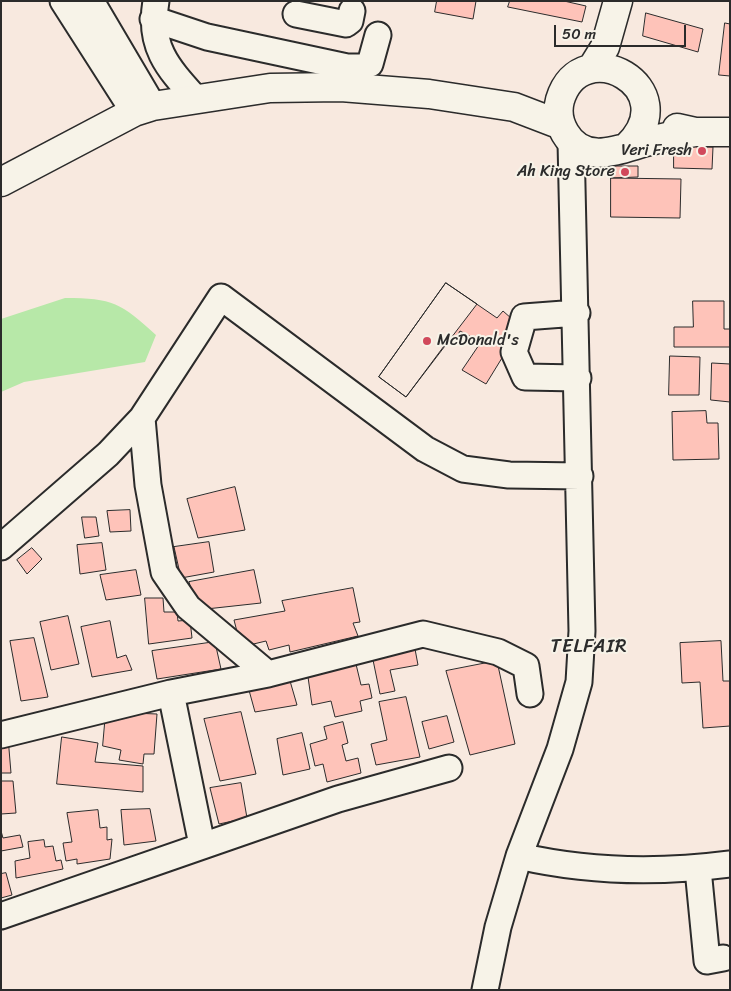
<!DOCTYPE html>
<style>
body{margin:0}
#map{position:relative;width:731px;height:991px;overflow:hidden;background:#f8e9df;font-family:Sriracha,sans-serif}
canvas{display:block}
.frame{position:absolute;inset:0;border:2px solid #2b2b2b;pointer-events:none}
.scale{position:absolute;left:554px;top:25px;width:132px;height:22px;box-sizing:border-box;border:2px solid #2b2b2b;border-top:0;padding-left:6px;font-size:15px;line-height:18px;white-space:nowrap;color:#2b2b2b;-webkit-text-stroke:4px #f7f3e8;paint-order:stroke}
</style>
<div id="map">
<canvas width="731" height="991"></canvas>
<div class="frame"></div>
<div class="scale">50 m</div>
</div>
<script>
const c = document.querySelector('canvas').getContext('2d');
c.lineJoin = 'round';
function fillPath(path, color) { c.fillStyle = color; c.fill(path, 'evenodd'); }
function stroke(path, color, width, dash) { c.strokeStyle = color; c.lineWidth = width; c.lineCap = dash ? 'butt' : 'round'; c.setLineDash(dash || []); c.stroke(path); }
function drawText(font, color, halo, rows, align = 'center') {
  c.font = font + ' Sriracha,sans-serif'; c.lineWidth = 4; c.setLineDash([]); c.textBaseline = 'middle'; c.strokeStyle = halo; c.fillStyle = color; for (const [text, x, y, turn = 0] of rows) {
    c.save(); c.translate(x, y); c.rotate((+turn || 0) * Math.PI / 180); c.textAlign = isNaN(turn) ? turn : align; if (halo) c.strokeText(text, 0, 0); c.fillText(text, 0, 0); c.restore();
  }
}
const green = new Path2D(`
 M65 298C113 298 121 303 156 335L145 362 24 382 1 392V319Z`);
const building = new Path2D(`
 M437 1H476L473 19 435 12Z
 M510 1H564L586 6 582 22 508 7Z
 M646 13 703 29 698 52 643 36Z
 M725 23 730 24V76L719 75Z
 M674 146 713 147 712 169 674 168Z
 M611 166H638V177L611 178Z
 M611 178 681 179 680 218 611 217Z
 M446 283 497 318 503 311 521 327 486 384 462 370 481 342 460 331 455 340 450 338 406 397 379 377Z
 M446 283 477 304 406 397 379 377Z
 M693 301H724V329H730V347H674V327H693Z
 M670 356 700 357 699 395H669Z
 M712 363 730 364V402L711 400Z
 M706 411 707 423H718L719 459 673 460 672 412Z
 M235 487 245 530 198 538 187 499Z
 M130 510 131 531 110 532 107 511Z
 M82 517H96L99 536 85 538Z
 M209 542 214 572 181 578 174 547Z
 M102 543 106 570 80 574 77 545Z
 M32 548 42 559 27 574 17 560Z
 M136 570 141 595 106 600 100 575Z
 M254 570 261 603 197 610 189 582Z
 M353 588 360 622 353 623 358 636 290 652 289 645 269 650 266 641 241 647 234 620 285 611 282 601Z
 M145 598H163L164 612H177L178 621 190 620 192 638 149 644Z
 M68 616 79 664 51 670 40 622Z
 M110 621 117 658 126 655 132 670 92 677 81 627Z
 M34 638 48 697 21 701 10 641Z
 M721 641 723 681H730V726L703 728 700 682 682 683 680 643Z
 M215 642 221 669 157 679 152 651Z
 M415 649 418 665 390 670 395 691 380 694 372 655Z
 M355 660 361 685 369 684 372 698 360 701 362 711 335 717 331 701 312 705 307 670Z
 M497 661 515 744 470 755 446 671Z
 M288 674 297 705 255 712 247 683Z
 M406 697 420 757 376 765 371 744 387 740 379 702Z
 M106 712 157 714 154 754H144L143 764 119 760 121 750 103 746Z
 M241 712 256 774 220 781 204 719Z
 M447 716 454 742 429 749 422 722Z
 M343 722 348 743 342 745 346 761 358 758 361 773 327 782 323 764 315 766 310 744 327 739 324 727Z
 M302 733 310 769 283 775 277 739Z
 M8 737 11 773H1V739Z
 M62 737 98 743 95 762 143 766V792L57 784Z
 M1 781H13L16 813 1 814Z
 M241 783 247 818 219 824 210 788Z
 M150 809 156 841 124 845 121 810Z
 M98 810 100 828 107 827V840L112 839 110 859 77 864V859L66 861 63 843 72 842 67 813Z
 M1 831 3 838 20 835 23 847 1 851Z
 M44 840 45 847 53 846 56 861 61 860 63 869 16 878 15 861 30 858 28 842Z
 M6 873 12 895 1 898V874Z`);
const minor = new Path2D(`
 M63 1 134 112
 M91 1 153 106
 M156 1C148 47 168 68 196 99
 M296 14 346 24 350 21 352 11
 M153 19 207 37 347 67H361L370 64 378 35
 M577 313 524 317 514 352 525 377 578 378
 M1 547 108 454 142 418
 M268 674 188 607 164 572 148 485 142 418 221 297 425 449 463 469 509 475 580 476
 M171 693 202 845
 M1 735 171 693 268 674 423 634 498 652 526 666 530 694
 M519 856C588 872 660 873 730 864
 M698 869 707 961 723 958
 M1 916 338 799 449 768
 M485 990 498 927 519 856 560 749 579 682 582 631 571 142`);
const major = new Path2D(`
 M592 68 605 47 618 1
 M677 128 695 132H730
 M627 147C688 88 581 30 560 100 557 111 559 123 565 133 585 167 621 148 650 141 665 137 680 134 695 132
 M1 182 134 112 153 106 270 88 341 87 429 94 514 107 561 125`);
const markers = [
 [702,151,5,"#d1495b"],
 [625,172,5,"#d1495b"],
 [427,341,5,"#d1495b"]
];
const poiNames = [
 ["Veri Fresh",692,151],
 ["Ah King Store",615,172],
 ["McDonald's",437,341,"left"]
];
const quarterNames = [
 ["TELFAIR",589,647]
];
fillPath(green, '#b7e8a8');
fillPath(building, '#fec3b9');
stroke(building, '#2b2b2b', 1);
stroke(minor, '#2b2b2b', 29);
stroke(major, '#2b2b2b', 31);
stroke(minor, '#f7f3e8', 25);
stroke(major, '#f7f3e8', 28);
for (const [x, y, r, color] of markers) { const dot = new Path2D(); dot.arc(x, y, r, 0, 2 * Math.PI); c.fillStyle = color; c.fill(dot); stroke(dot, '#f7f3e8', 2); }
drawText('16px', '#2b2b2b', '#f7f3e8', poiNames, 'right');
c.letterSpacing = '1px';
drawText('19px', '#2b2b2b', '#f7f3e8', quarterNames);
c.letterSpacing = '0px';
</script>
